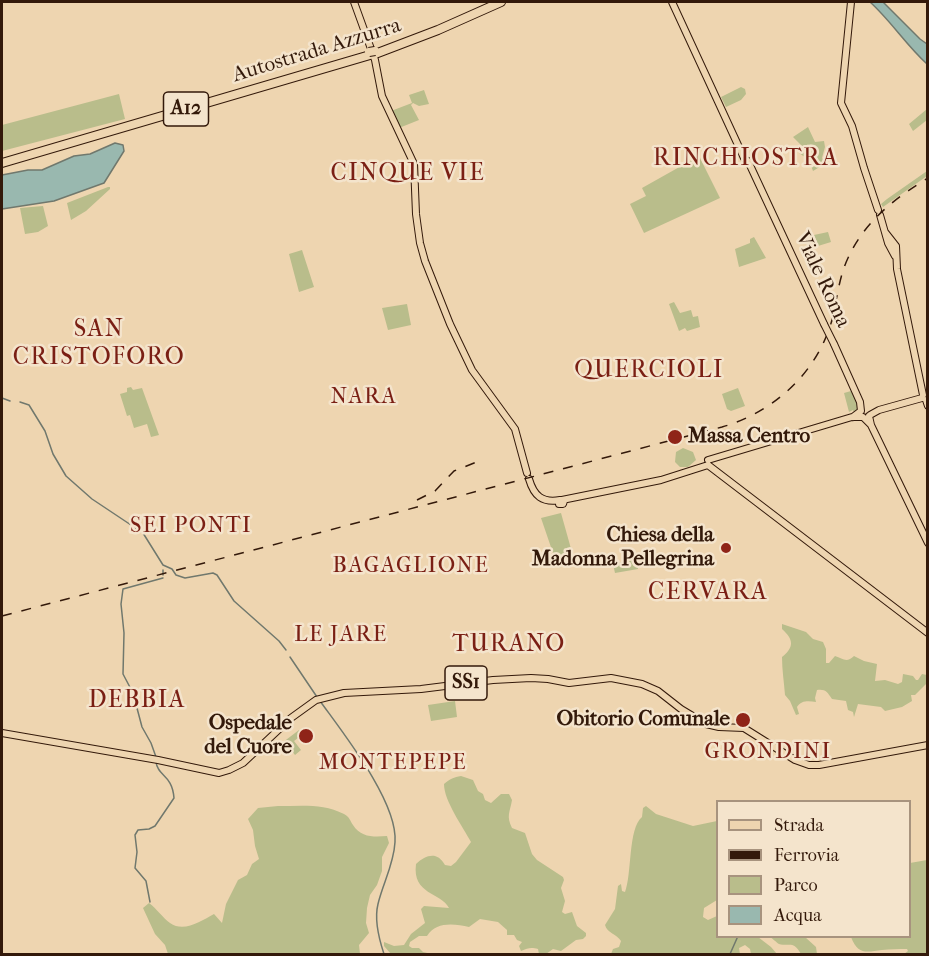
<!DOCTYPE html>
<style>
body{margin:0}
#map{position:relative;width:929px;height:956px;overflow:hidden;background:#eed5b0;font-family:"IM FELL French Canon",serif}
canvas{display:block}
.frame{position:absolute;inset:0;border:3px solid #33190a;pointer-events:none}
.legend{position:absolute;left:716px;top:800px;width:195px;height:138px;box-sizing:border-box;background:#f4e4cc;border:2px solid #a7937e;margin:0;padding:8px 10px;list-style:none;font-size:18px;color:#33190a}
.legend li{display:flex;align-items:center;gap:12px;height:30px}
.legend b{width:30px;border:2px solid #a7937e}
</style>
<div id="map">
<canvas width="929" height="956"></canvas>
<div class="frame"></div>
<ul class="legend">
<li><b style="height:8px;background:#eed5b0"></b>Strada</li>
<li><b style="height:8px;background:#33190a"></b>Ferrovia</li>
<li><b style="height:16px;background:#b9bd8b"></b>Parco</li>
<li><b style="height:16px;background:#99b8af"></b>Acqua</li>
</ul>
</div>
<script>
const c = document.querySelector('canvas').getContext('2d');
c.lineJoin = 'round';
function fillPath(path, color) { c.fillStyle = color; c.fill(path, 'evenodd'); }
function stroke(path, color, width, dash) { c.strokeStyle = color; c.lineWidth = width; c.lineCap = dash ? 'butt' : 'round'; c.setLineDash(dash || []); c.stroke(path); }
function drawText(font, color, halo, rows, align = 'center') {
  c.font = font + ' "IM FELL French Canon",serif'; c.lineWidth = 5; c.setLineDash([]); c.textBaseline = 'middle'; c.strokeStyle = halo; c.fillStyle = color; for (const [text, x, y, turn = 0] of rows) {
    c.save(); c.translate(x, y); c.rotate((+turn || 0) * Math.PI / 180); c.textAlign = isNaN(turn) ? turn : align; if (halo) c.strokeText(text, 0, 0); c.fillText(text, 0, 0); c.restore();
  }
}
const green = new Path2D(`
 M741 87 745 89 746 94 741 100 726 107 721 97Z
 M424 90 429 104 419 106 413 103 411 105 419 120 399 128 391 111 412 103 409 95Z
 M119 94 125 119 2 151V125Z
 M927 109V120L913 131 909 124Z
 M808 127 815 142 824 141 825 147 822 158 826 163 813 171 809 160 799 153 805 149 793 137Z
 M699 156 720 198 644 233 630 204 646 196 642 188Z
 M927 171V176L883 207 881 204 887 199Z
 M108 187H110V189L86 211 71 220 67 203Z
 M43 206 48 226 38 232 25 234 20 208Z
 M828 232 831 242 818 246 814 235Z
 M754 237 766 258 739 267 735 249 750 243V239Z
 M302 250 314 287 299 292 289 254Z
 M674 302 680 313 691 310 693 317 698 316 700 327 687 331 685 328 679 331 669 304Z
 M407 304 411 325 388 330 382 308Z
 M131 387 133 390 142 388 159 435 151 437 147 424 134 428 130 415 127 416 120 394 127 392V388Z
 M738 388 745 406 731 411 727 409 722 394Z
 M851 391 859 407 854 413 853 410 849 412 844 393Z
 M683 448 693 452 696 460 688 467H680L675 462 676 452Z
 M561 513 575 563 558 568 554 560H553L552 558 554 556 541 518Z
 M636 559 638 569 615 573 613 564Z
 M782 624 806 632 813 639 823 642 826 649V663H829L835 656C843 659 847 663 854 656L864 661 877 664 875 681 885 680 898 684 902 682 903 674 913 676 916 680H918L922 674 927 675V683L915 695H911L912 701 902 707 885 711 881 707 858 704 854 717 853 712 848 710 846 701 832 699C827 692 826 689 817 690L815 698 816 702C809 701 801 700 797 707L799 714 796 715 790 701 785 695C784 682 782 670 782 657 794 647 794 640 782 629Z
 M455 701 457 717 431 721 428 705Z
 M299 730 311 743 309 744 302 735 294 741 301 750 295 755 288 746 281 751 278 746Z
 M461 776 473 780 478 791 483 794 485 800 491 803 501 794H509L512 800C510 812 506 816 512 828L525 833 532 854 537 860 563 877 564 880 561 888 565 901 562 912 565 914 572 912 577 926 586 933V936L583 939 576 940 561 951 553 949 546 954H539L538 949C531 947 528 948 521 951L519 946 522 942 517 940 514 935H507V930L498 922 480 919 469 927C455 924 436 921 427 936H419L410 942 409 946 412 948H419L423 952 432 954H391L384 946V942L394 946 404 945 411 934 425 923 421 909 424 906 449 908C441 892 412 895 416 864 426 855 437 851 445 865L451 866 456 862 471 842C463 827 444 801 444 784 450 779 454 777 461 776Z
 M278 806C301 806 323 803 344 814 350 817 350 821 353 825 361 838 375 837 387 836L389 843 382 857V871L377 885 370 895 367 908 366 923 369 933 359 945 360 954H168L165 945 155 934 143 908 149 903C157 909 162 917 170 923 184 933 201 921 214 914L222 923 226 904 238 880 247 875 252 864 259 859 255 846 253 830 248 819 258 808Z
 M646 806 656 814 693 826 717 821 718 883 716 886 717 900 704 908 703 917 708 920 717 916 718 936 758 937 771 947 777 954H751L750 949 745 945 739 948 740 954H611L613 949 619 947 621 941C617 934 607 933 605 925L615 909 618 886 621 884 622 891 625 892C632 875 628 828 642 817L643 808Z
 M927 860V954H904L908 951 907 949C899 949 890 949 882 950 866 952 858 955 851 937L910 936V863Z
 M770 937H805L816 947 817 954H801C793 940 790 947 779 944 777 943 771 937 770 937Z`);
const water = new Path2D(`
 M870 2H883L920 39 927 44V64C906 45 891 21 870 2Z
 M115 143 123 145 124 151 104 183 54 201 2 209V175L28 170H42L74 156 90 154Z`);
const stream = new Path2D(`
 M2 398 10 401
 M20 402 29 405 45 431 53 454 66 476 92 499 143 533 163 565 172 569 176 575 185 578 213 573 217 575 234 601 279 641 286 650
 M163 575V570
 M290 657 317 697
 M320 701C343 733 398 802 395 842 394 864 383 883 378 904 374 920 379 939 384 954
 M156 757 151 743 142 727 133 693 123 674 124 633 121 604 123 589 163 578
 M150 902 146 881 135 868 137 852 135 835 138 830 149 829 155 826 174 798C172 774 158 777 156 762
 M730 954 738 936`);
const major = new Path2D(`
 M354 2 375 60 382 96 414 164 416 214 420 243 425 261 450 324 472 370 515 429 527 473
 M672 2 744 158
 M851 2 841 103 852 126 864 168 878 210
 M748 161 824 324
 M880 215 888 243 895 256
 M885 232 896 246 897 269 923 395
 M834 344 860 402 861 411 853 417
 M926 400 928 406
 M870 415 879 410 922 398
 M869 416 871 425 928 543
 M708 460 852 417H863L871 425
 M708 465 928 633
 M529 479C534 496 542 503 560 500
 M560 500 564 501 563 504H559Z
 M562 500 661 480 708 465
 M2 733 158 760 219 773 229 770 243 763 291 718 316 700 344 693 421 689 493 680 531 678 548 679 569 683 611 678 642 684 658 691 681 709 706 724 719 727 744 728 795 760 809 765H819L928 745`);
const highway = new Path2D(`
 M375 54 438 30 501 2
 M2 163 370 55`);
const rail = new Path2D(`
 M417 500 435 491 454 471 479 461
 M2 616 722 427C774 412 817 373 832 320 837 299 839 277 848 258 865 221 894 199 928 178`);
const majorBridge = new Path2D(`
 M824 324 834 344`);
const highwayBridge = new Path2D(`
 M369 52 375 51`);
const markers = [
 [675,437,8,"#8f2418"],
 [726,548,6,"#8f2418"],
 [743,720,8,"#8f2418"],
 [306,736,8,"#8f2418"]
];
const shields = [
 [186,109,45],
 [466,683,42]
];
const shieldNames = [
 ["A12",186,109],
 ["SS1",466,683]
];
const streetNames = [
 ["Autostrada Azzurra",317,51,-17],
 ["Viale Roma",822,280,65]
];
const poiNames = [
 ["Massa Centro",688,437,"left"],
 ["Chiesa della",714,536],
 ["Madonna Pellegrina",714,560],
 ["Obitorio Comunale",730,720],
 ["Ospedale",292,724],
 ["del Cuore",292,748]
];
const neighbourhoodNames = [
 ["NARA",364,398],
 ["SEI PONTI",191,527],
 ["BAGAGLIONE",411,567],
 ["LE JARE",341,636],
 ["GRONDINI",768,753],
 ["MONTEPEPE",393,764]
];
const quarterNames = [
 ["RINCHIOSTRA",746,159],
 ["CINQUE VIE",408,174],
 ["SAN",99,330],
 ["CRISTOFORO",99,358],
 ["QUERCIOLI",649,371],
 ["CERVARA",708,593],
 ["TURANO",509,645],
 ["DEBBIA",137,701]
];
fillPath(green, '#b9bd8b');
fillPath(water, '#99b8af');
stroke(water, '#70786d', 1.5);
stroke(stream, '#70786d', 1.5);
stroke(major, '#33190a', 8);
stroke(highway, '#33190a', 10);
stroke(major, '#eed5b0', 6);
stroke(highway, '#eed5b0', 8);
stroke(rail, '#33190a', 1.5, [10, 10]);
stroke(majorBridge, '#33190a', 8, []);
stroke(highwayBridge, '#33190a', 10, []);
stroke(majorBridge, '#eed5b0', 6);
stroke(highwayBridge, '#eed5b0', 8);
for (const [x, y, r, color] of markers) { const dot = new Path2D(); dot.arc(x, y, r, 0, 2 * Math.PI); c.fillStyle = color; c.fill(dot); stroke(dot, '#f4e4cc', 2); }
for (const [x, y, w] of shields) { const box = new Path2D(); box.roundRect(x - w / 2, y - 17, w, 34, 4.5); c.fillStyle = '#f4e4cc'; c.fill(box); stroke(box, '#33190a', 1.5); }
drawText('bold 20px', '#33190a', null, shieldNames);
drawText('21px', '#33190a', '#f4e4cc', streetNames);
drawText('bold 21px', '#33190a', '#f4e4cc', poiNames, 'right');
c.letterSpacing = '1.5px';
drawText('22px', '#7a1f14', '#f4e4cc', neighbourhoodNames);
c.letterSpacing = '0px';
c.letterSpacing = '1.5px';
drawText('24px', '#7a1f14', '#f4e4cc', quarterNames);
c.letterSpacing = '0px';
</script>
